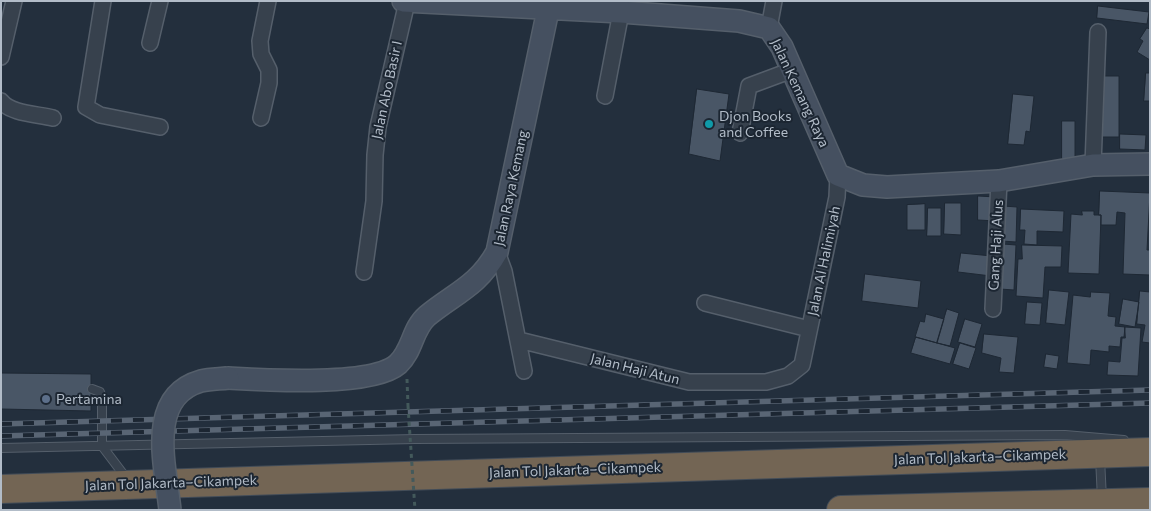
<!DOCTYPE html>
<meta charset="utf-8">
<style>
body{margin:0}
#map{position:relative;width:1151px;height:511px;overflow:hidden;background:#232f3d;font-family:Commissioner,sans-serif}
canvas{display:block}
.frame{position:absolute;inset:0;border:2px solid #b2bcc8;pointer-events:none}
</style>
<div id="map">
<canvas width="1151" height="511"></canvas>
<div class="frame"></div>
</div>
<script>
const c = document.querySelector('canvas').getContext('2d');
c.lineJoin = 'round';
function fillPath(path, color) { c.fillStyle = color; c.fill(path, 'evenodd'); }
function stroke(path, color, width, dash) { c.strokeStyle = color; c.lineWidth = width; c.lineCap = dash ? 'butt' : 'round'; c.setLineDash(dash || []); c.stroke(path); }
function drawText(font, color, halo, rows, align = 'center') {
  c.font = font + ' Commissioner,sans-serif'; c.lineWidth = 4; c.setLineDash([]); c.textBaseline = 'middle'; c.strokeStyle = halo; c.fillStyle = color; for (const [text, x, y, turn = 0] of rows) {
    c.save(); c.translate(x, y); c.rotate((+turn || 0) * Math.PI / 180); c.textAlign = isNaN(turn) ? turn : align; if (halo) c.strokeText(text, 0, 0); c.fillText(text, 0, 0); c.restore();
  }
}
const building = new Path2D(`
 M1098 6 1149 12 1147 24 1097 18Z
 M1147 28 1150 29V60L1137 52 1143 41 1140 39Z
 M1146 73H1150V101H1144Z
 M1101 76H1119V137H1101Z
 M697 89 729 94 720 161 689 154Z
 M1013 94 1034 96 1030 132 1026 131 1024 145 1008 144Z
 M1062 121H1075V158L1062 159Z
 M1120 134 1146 135 1145 150 1120 149Z
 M1100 191 1150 193 1147 250H1150V275L1123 274 1125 213 1117 212 1116 225H1101V215H1099Z
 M978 196 996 197V221L978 220Z
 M945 203H961V235L944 234Z
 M925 204V230H907V205Z
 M1003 206 1017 207 1016 242 1002 241Z
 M928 208H941V236H927Z
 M1021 209 1064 211 1063 232 1037 231V245L1024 244 1025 230H1020Z
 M1082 211H1094V215H1101L1099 274 1068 273 1071 214 1082 215Z
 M1003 244 1016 245 1014 290 1000 289Z
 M1022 245 1062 246 1061 267H1045L1043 298 1016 296 1018 259H1022Z
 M961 253 992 256 991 276 958 272Z
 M865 274 921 281 918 308 862 301Z
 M1049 290 1069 292 1065 325 1046 323Z
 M1140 291 1150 292V343L1142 342 1145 325 1137 324Z
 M1091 292 1110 293 1108 316 1116 317 1115 326 1125 327 1124 337H1121L1120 347 1109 346V352L1091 350 1090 365 1067 363 1073 295 1090 297Z
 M1123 299 1139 302 1135 327 1119 324Z
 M1027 302 1042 303 1040 325 1025 324Z
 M947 309 959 313 950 346 937 343Z
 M926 314 944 319 937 343 915 337 920 321 924 322Z
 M965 319 982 324 975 347 958 342Z
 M1125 327 1141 328 1138 376 1107 375 1108 361 1120 362 1122 338H1125Z
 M984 334 1018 337 1014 373 999 372 1001 358 982 353Z
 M916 337 955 348 950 364 911 353Z
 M960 343 976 348 969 369 953 364Z
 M1046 354 1059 356 1057 369 1044 367Z
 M1 373 91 374V411L1 409Z`);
const path = new Path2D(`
 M407 379 408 406`);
const lane = new Path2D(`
 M92 389 100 392 102 397V446L127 479
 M1 448 415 439 1065 435 1124 440
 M1100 458 1102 499`);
const street = new Path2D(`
 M103 1 86 107 100 115 160 127
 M769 28 774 1
 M150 43 160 1
 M1 57 14 1
 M605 96 621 12
 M1 101C11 114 38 114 53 118
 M261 118 269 83V70L261 54 260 41 268 1
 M740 133 749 86 792 70
 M1093 165 1098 32
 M497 252 504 271 524 371
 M364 272 374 201 375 155 378 127 407 2
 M705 303 809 329
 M993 309 999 181
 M519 340 689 382H766L788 376 802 365 837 197 838 175`);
const secondary = new Path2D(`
 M403 1 621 12 739 21 769 28 782 47 838 175 863 185 887 187 999 181 1093 165 1150 164
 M228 378C264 380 372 387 398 364 413 350 412 329 427 316 455 293 478 286 497 252L548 10`);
const highway = new Path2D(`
 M1 489 1150 452
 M841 510 1150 502`);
const rail = new Path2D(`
 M1 424 1150 390
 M1 436 1150 403`);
const pathBridge = new Path2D(`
 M408 406 415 510`);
const secondaryBridge = new Path2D(`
 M170 510C166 468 145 397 201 381 210 379 220 379 228 378`);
const markers = [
 [709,124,5,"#0f9aa8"],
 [46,399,5,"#5c6f8a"]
];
const streetNames = [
 ["Jalan Abo Basir I",387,90,-78],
 ["Jalan Kemang Raya",800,93,65],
 ["Jalan Raya Kemang",511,188,-78],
 ["Gang Haji Alus",996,245,-87],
 ["Jalan Al Halimiyah",824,261,-78],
 ["Jalan Haji Atun",635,369,14],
 ["Jalan Tol Jakarta–Cikampek",980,457,-2],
 ["Jalan Tol Jakarta–Cikampek",575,470,-2],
 ["Jalan Tol Jakarta–Cikampek",171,483,-2]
];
const poiNames = [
 ["Djon Books",719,116],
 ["and Coffee",719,132],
 ["Pertamina",56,399]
];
fillPath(building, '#495666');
stroke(building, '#1e2834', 1);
stroke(lane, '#555f6b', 10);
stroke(street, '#555f6b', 18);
stroke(secondary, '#555f6b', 24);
stroke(highway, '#424c58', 30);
stroke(path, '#43595b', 3, [4, 4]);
stroke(lane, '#37414d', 8);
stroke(street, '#37414d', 15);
stroke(secondary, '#455060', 21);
stroke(highway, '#736554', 28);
stroke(rail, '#596574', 5.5);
stroke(rail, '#1c2632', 4, [11]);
stroke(secondaryBridge, '#555f6b', 24, []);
stroke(pathBridge, '#43595b', 3, [4, 4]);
stroke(secondaryBridge, '#455060', 21);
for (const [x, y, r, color] of markers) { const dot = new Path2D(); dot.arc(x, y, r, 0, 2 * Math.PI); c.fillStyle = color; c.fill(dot); stroke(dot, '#1c2632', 2); }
drawText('14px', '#b2bcc8', '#1c2632', streetNames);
drawText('14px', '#b2bcc8', '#1c2632', poiNames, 'left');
</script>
